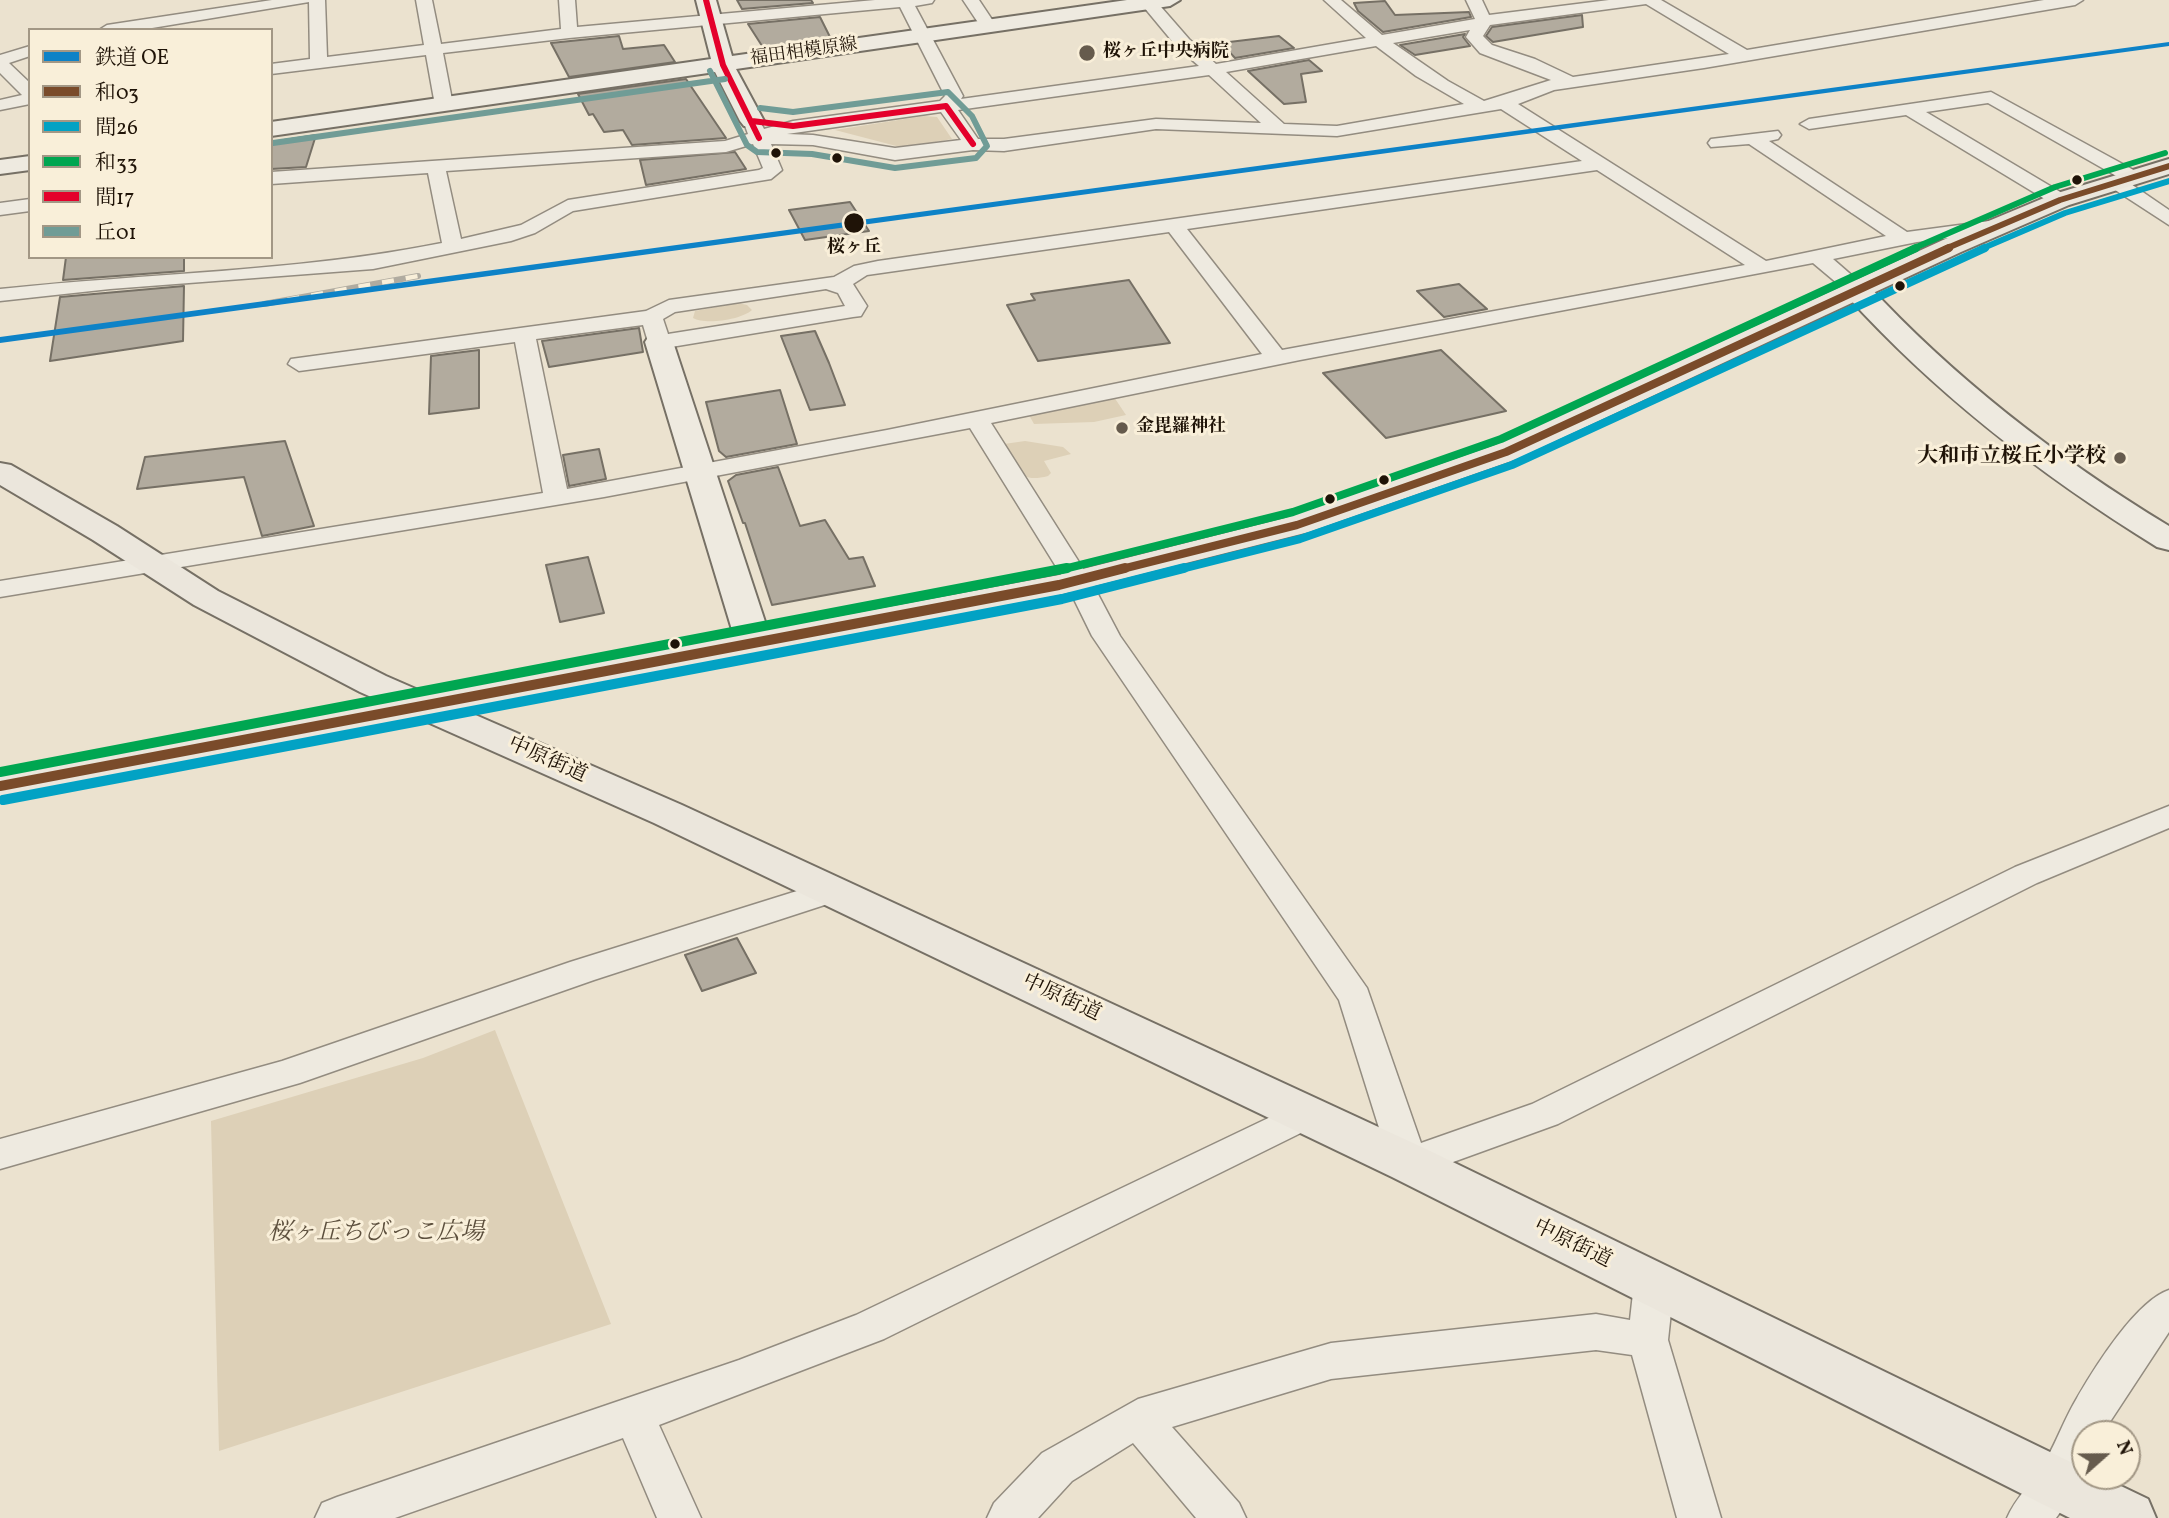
<!DOCTYPE html>
<meta charset="utf-8">
<style>
body{margin:0}
#map{position:relative;width:2169px;height:1518px;overflow:hidden;background:#ebe2cf;font-family:Vollkorn,"Noto Serif JP",serif}
canvas{display:block}
.legend{position:absolute;left:28px;top:28px;width:245px;height:231px;box-sizing:border-box;background:#f9efd9;border:2px solid #a29785;margin:0;padding:9px 12px;list-style:none;font-size:21px;color:#1f1307}
.legend li{display:flex;align-items:center;gap:14px;height:35px}
.legend b{width:35px;border:2px solid #a29785}
.north{position:absolute;left:2071px;top:1420px;width:70px;height:70px;box-sizing:border-box;background:#f9efd9;border:2px solid #a29785;border-radius:50%;rotate:69deg;font-size:19px;font-weight:700;line-height:28px;text-align:center;color:#1f1307}
.north::after{content:'';display:block;margin:auto;width:24px;height:32px;background:#665b4d;clip-path:polygon(50% 0,100% 100%,50% 72%,0 100%)}
</style>
<div id="map">
<canvas width="2169" height="1518"></canvas>
<ul class="legend">
<li><b style="height:9px;background:#0d82c7"></b>鉄道 OE</li>
<li><b style="height:9px;background:#7a4b2a"></b>和03</li>
<li><b style="height:9px;background:#02a2c4"></b>間26</li>
<li><b style="height:9px;background:#00a651"></b>和33</li>
<li><b style="height:9px;background:#e4002b"></b>間17</li>
<li><b style="height:9px;background:#709c96"></b>丘01</li>
</ul>
<div class="north">N</div>
</div>
<script>
const c = document.querySelector('canvas').getContext('2d');
c.lineJoin = 'round';
function fillPath(path, color) { c.fillStyle = color; c.fill(path, 'evenodd'); }
function stroke(path, color, width, dash) { c.strokeStyle = color; c.lineWidth = width; c.lineCap = dash ? 'butt' : 'round'; c.setLineDash(dash || []); c.stroke(path); }
function drawText(font, color, halo, rows, align = 'center') {
  c.font = font + ' Vollkorn,"Noto Serif JP",serif'; c.lineWidth = 6; c.setLineDash([]); c.textBaseline = 'middle'; c.strokeStyle = halo; c.fillStyle = color; for (const [text, x, y, turn = 0] of rows) {
    c.save(); c.translate(x, y); c.rotate((+turn || 0) * Math.PI / 180); c.textAlign = isNaN(turn) ? turn : align; if (halo) c.strokeText(text, 0, 0); c.fillText(text, 0, 0); c.restore();
  }
}
const green = new Path2D(`
 M924 116 937 117 952 139 904 148 835 130Z
 M738 303 747 305 752 310C741 320 705 325 693 318L695 311Z
 M1114 397 1126 415 1094 422 1034 424 1029 415Z
 M1025 441 1063 447 1071 454 1044 461 1051 473 1048 476C1018 484 1018 468 1004 444Z
 M495 1030 611 1324 219 1451 211 1121 423 1058Z`);
const building = new Path2D(`
 M737 0H811L813 3 742 9Z
 M1385 1 1395 15 1469 12 1471 17 1383 32 1358 11 1354 3Z
 M1582 15 1583 27 1493 42 1486 36 1492 27Z
 M820 17 831 39 764 49 748 24Z
 M1465 34 1463 37 1470 46 1415 55 1400 45Z
 M619 36 623 49 664 45 675 62 569 77 551 43Z
 M1279 36 1294 48 1235 58 1221 43Z
 M1309 60 1322 71 1301 74 1306 102 1284 104 1248 71Z
 M686 79 726 138 632 145 623 130 604 132 593 114 589 115 578 94Z
 M316 135 306 167 271 169V142Z
 M735 152 746 169 646 185 640 160Z
 M850 202 869 231 805 240 789 210Z
 M66 257H184V271L63 280Z
 M1129 280 1170 343 1038 361 1007 305 1035 300 1031 294Z
 M1459 284 1487 309 1444 317 1417 291Z
 M184 286 183 341 50 361 60 297Z
 M639 328 643 352 549 367 542 341Z
 M815 331 829 363 845 405 810 410 781 336Z
 M479 350V408L429 414 431 356Z
 M1441 350 1506 411 1386 438 1323 373Z
 M780 390 797 444 726 457 719 451 706 402Z
 M285 441 314 526 262 536 244 477 137 489 145 457Z
 M599 449 606 479 569 486 563 455Z
 M778 467 800 526 825 520 849 559 863 557 875 586 772 605 745 523H743L728 481 736 475Z
 M588 557 604 613 560 622 546 565Z
 M737 938 756 973 702 991 685 955Z`);
const street = new Path2D(`
 M272 0H325L327 57 424 45 416 0H432L441 44 561 29 559 0H575L577 27 875 0H934L932 3 915 6 963 96 961 99 1199 66 1177 47 1143 6V0H1155L1189 39 1216 64 1366 38 1324 0H1341L1382 35 1475 19 1466 0H1482L1489 15 1609 0H1661L1747 50 2044 0H2083L2075 5 1704 68 1554 90 1518 104 1766 261 1886 236 1749 144 1711 147 1708 143 1711 139 1778 131 1781 135 1778 139 1769 141 1907 232 1997 220 2007 226 1997 232 1917 242 1833 259 1864 286 1868 290 1864 294H1850L1813 263 1300 360 991 423 1091 581 1120 636 1367 988 1421 1143 1532 1104 2015 867 2169 806V828L2037 883 1558 1124 1409 1178 1396 1174 1390 1163 1339 1000 1092 636 1065 581 970 428 604 497 0 597V581L543 493 515 342 299 371 288 364 291 359 646 311 669 300 834 277 854 266 878 261 1582 161 1501 109 1337 136 1156 129 1004 151 973 150 895 160 813 145 771 144 782 170 771 179 573 211 535 233 511 241 373 269 110 289 0 301V289C147 273 297 272 442 243L428 173 271 184V172L725 141 748 134 744 123 753 118 759 119 764 129 793 121 940 101 945 96 900 7 569 38 443 53 453 105 444 110 435 105 426 55 271 74V64L310 59 309 2 140 30H99L107 25ZM1646 4 1729 54 1573 77 1535 59 1492 45 1483 36 1490 25ZM1470 30 1466 37 1480 53 1551 80 1484 101 1448 81 1393 43ZM1376 46 1416 76 1464 104 1337 126 1284 124 1226 72ZM1209 75 1261 123 1156 119 1004 139H978L958 110ZM941 112 961 140 895 148 813 135 787 134ZM753 144 763 168 759 170 568 200 521 225 461 239 446 171 726 152ZM1597 170 1745 265 1282 350 1187 229ZM1169 232 1262 354 887 430 567 489 536 339 643 325 648 342 659 349 853 317 861 316 867 306 853 284 867 275ZM826 289 838 293 845 306 668 334 663 319 675 312Z
 M963 0H979L997 27 995 30H983Z
 M30 46V56L9 63 30 83V104L0 110V100L22 95 0 73V55Z
 M1991 92 2139 173 2142 177 2139 181 2128 182 2169 210V225L2109 186 2106 182 2109 178 2118 177 1988 103 1926 112 2067 196 2070 200 2067 204H2053L1906 115 1809 129 1800 124 1809 119Z
 M30 199V211L0 215V203Z
 M832 880 843 883 848 891 843 899 594 980 300 1083 0 1169V1139L282 1061 570 962Z
 M1306 1100 1319 1104 1324 1114 1319 1124 884 1339 659 1425 701 1518H657L623 1438 395 1518H315L322 1503 337 1497 739 1360 856 1315Z
 M1654 1267 1668 1272 1674 1284 1668 1340 1721 1518H1677L1632 1355 1596 1350 1331 1379 1172 1427 1239 1503 1246 1518H1196L1133 1443 1072 1481 1038 1518H987L994 1503 1042 1453 1138 1399 1331 1343 1596 1314 1630 1320 1634 1284 1640 1272Z
 M2169 1290V1332L2102 1434H2085C2085 1476 2081 1485 2056 1518H2007C2015 1499 2029 1486 2040 1470 2055 1447 2063 1421 2077 1398 2095 1367 2136 1301 2169 1290Z`);
const secondary = new Path2D(`
 M696 0H716L732 56 1127 0H1180L1170 6 736 69 764 121 760 126H744L740 121 715 72 271 136V122L711 59Z
 M30 156V170L0 174V160Z
 M1857 282 1867 284C1956 380 2057 458 2169 526V550L2157 547C2042 476 1938 396 1847 296L1843 290 1847 284Z
 M659 333 669 336 673 342 772 643 767 651 754 654 741 651 736 643 645 342 649 336Z`);
const primary = new Path2D(`
 M0 463 11 465 117 526 218 591 386 676 682 805 1426 1149 2085 1469V1476H2100L2148 1499 2156 1518H2070L1392 1177 654 823 360 692 194 605 93 540 0 485Z`);
const highway = new Path2D(`
 M2169 159V174L2069 205 1961 252 1517 459 1309 532 1059 595 0 799V773L1059 575 1285 518 1495 445 1943 240 2051 195Z`);
const rail = new Path2D(`
 M264 304 418 276`);
const bus1Far2 = new Path2D(`
 M1945 249 2060 200 2169 166`);
const bus1Far1 = new Path2D(`
 M1118 570 1297 525 1506 452 1949 248`);
const bus1 = new Path2D(`
 M0 786 1059 585 1125 568`);
const bus2Far2 = new Path2D(`
 M1981 249 2065 213 2169 181`);
const bus2Far1 = new Path2D(`
 M1177 570 1300 539 1512 465 1985 248`);
const bus2 = new Path2D(`
 M3 800 1062 599 1184 568`);
const bus3Far2 = new Path2D(`
 M1912 249 2055 187 2165 153`);
const bus3Far1 = new Path2D(`
 M1060 570 1293 512 1501 439 1916 248`);
const bus3 = new Path2D(`
 M0 772 1067 568`);
const bus4 = new Path2D(`
 M706 0 723 65 759 138
 M752 121 793 126 946 106 973 144`);
const bus5 = new Path2D(`
 M710 71 747 145 757 152 812 154 895 168 976 158 987 146 972 116 948 92 793 112 760 108
 M273 143 725 79`);
const rail1 = new Path2D(`
 M2169 42V46L0 343V337Z`);
const markers = [
 [1087,53,9,"#665b4d"],
 [776,153,6,"#1f1307"],
 [837,158,6,"#1f1307"],
 [2077,180,6,"#1f1307"],
 [854,223,11,"#1f1307"],
 [1900,286,6,"#1f1307"],
 [1122,428,7,"#665b4d"],
 [2120,458,7,"#665b4d"],
 [1384,480,6,"#1f1307"],
 [1330,499,6,"#1f1307"],
 [675,644,6,"#1f1307"]
];
const farStreetnames = [
 ["福田相模原線",804,53,-8]
];
const farPoinames = [
 ["桜ヶ丘中央病院",1103,53],
 ["金毘羅神社",1136,428]
];
const farStopnames = [
 ["桜ヶ丘",854,249]
];
const poiNames = [
 ["大和市立桜丘小学校",2106,458]
];
const streetNames = [
 ["中原街道",547,761,24],
 ["中原街道",1061,999,25],
 ["中原街道",1572,1245,26]
];
const nearParknames = [
 ["桜ヶ丘ちびっこ広場",376,1235]
];
fillPath(green, '#ddd0b7');
fillPath(building, '#b2ab9e');
stroke(building, '#767065', 2);
stroke(street, '#938c80', 3);
stroke(secondary, '#767065', 4);
stroke(primary, '#767065', 4);
stroke(highway, '#767065', 4);
fillPath(street, '#eeeae0');
fillPath(secondary, '#eeeae0');
fillPath(primary, '#ebe6dc');
fillPath(highway, '#ebe6dc');
stroke(rail, '#b0aba0', 6);
stroke(rail, '#f9efd9', 4.5, [12]);
stroke(bus1Far2, '#7a4b2a', 6);
stroke(bus1Far1, '#7a4b2a', 8);
stroke(bus1, '#7a4b2a', 10);
stroke(bus2Far2, '#02a2c4', 6);
stroke(bus2Far1, '#02a2c4', 8);
stroke(bus2, '#02a2c4', 10);
stroke(bus3Far2, '#00a651', 6);
stroke(bus3Far1, '#00a651', 8);
stroke(bus3, '#00a651', 10);
stroke(bus4, '#e4002b', 6);
stroke(bus5, '#709c96', 6);
fillPath(rail1, '#0d82c7');
for (const [x, y, r, color] of markers) { const dot = new Path2D(); dot.arc(x, y, r, 0, 2 * Math.PI); c.fillStyle = color; c.fill(dot); stroke(dot, '#f9efd9', 2.5); }
drawText('18px', '#1f1307', '#f9efd9', farStreetnames);
drawText('bold 18px', '#1f1307', '#f9efd9', farPoinames, 'left');
drawText('bold 18px', '#1f1307', '#f9efd9', farStopnames);
drawText('bold 21px', '#1f1307', '#f9efd9', poiNames, 'right');
drawText('21px', '#1f1307', '#f9efd9', streetNames);
drawText('italic 24px', '#5d503e', '#f9efd9', nearParknames);
</script>
